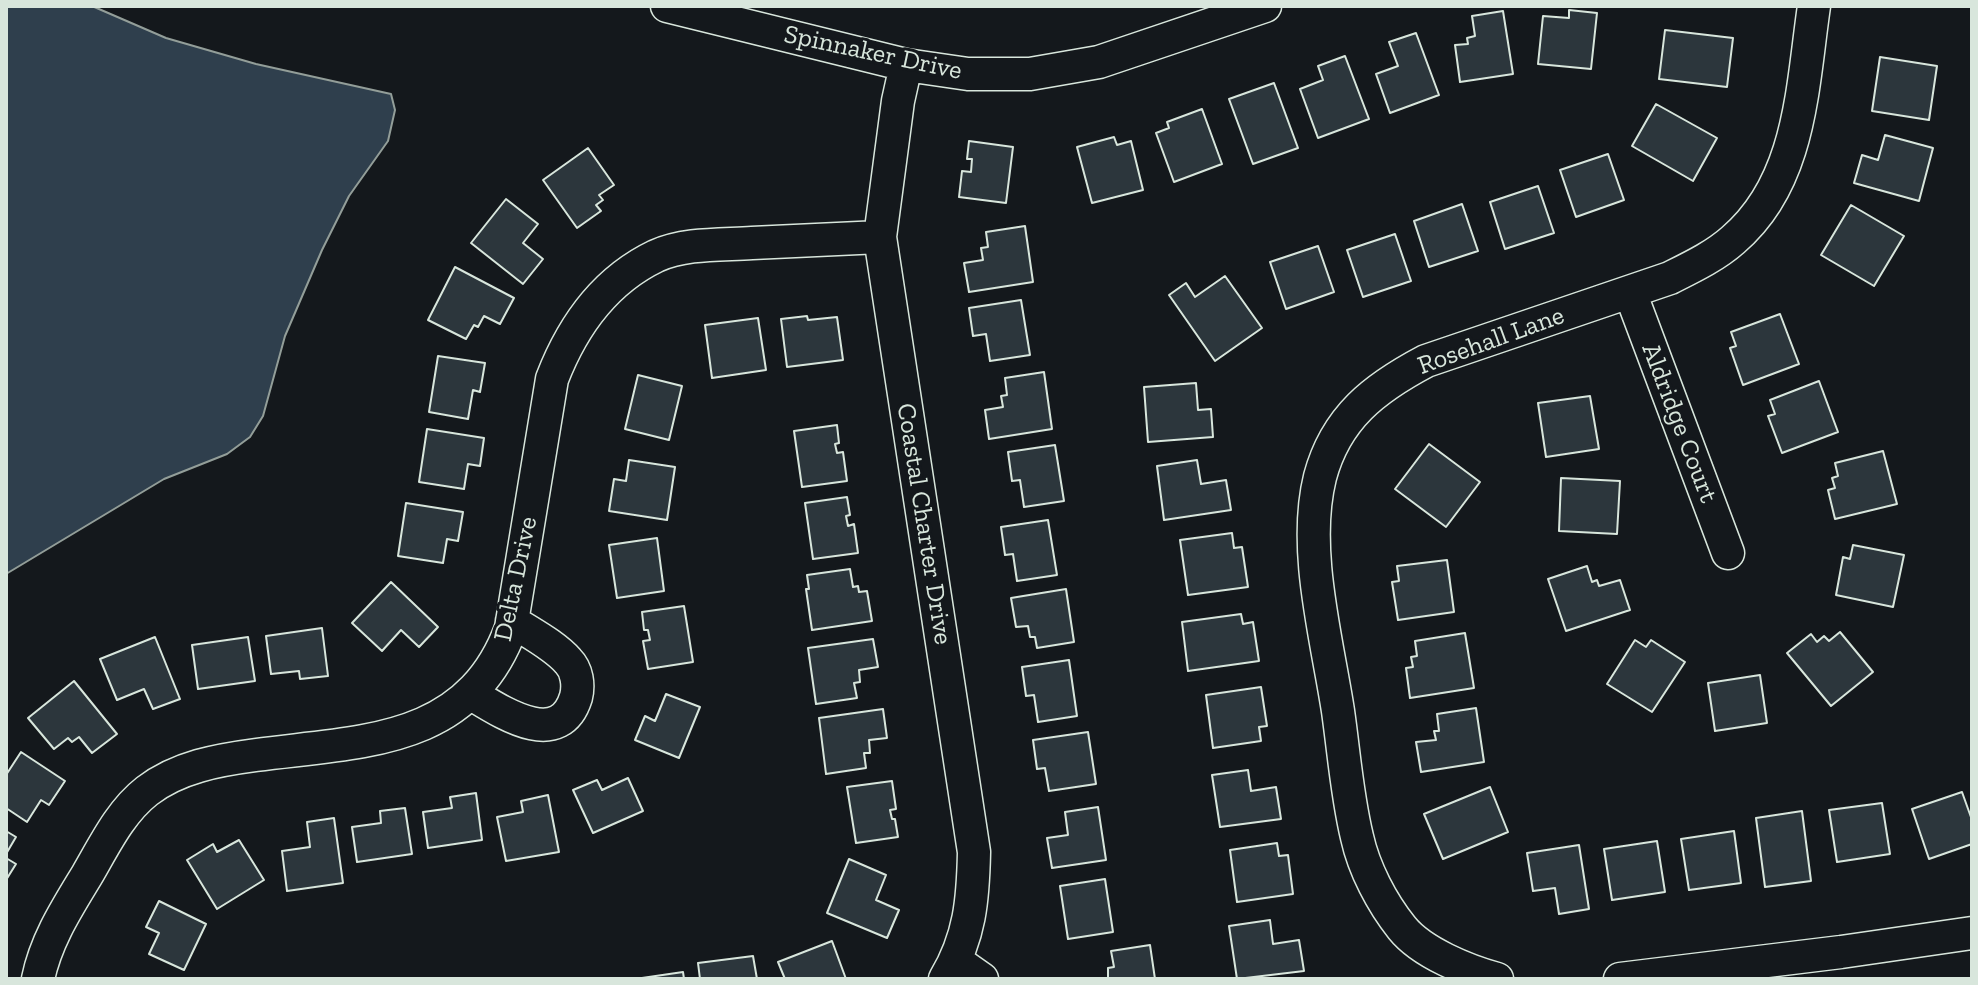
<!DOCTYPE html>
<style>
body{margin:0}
#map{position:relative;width:1978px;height:985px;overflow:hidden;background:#14181c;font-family:"Zilla Slab",serif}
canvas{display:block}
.frame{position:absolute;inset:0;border:8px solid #d8e6dc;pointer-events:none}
</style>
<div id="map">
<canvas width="1978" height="985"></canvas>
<div class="frame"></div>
</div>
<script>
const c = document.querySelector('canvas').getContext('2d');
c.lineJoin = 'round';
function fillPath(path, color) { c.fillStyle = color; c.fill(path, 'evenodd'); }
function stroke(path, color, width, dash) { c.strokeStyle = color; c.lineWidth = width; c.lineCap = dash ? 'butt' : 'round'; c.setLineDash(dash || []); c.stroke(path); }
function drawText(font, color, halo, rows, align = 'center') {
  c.font = font + ' "Zilla Slab",serif'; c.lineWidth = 6; c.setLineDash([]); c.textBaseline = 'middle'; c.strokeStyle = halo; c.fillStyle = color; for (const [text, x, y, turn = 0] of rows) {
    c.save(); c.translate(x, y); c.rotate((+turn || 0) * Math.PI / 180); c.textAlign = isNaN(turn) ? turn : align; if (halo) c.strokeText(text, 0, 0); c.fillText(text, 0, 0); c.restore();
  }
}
const water = new Path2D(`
 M6 6H92L166 38 256 64 391 94 395 110 388 141 349 196 322 250 285 336 263 416 250 437 227 454 164 479 6 574Z`);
const building = new Path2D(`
 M1569 10 1597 13 1591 69 1538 64 1543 16 1569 18Z
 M1503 11 1513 74 1460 82 1455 45 1468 44 1467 38 1475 36 1472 16Z
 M1665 30 1733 38 1727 87 1659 79Z
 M1416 33 1439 95 1390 113 1376 74 1398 66 1389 42Z
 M1345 56 1369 119 1318 138 1300 89 1323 80 1318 66Z
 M1880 57 1937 66 1929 120 1872 111Z
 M1274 83 1298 148 1253 164 1229 99Z
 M1656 104 1717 138 1693 181 1632 146Z
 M1202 109 1222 164 1174 182 1156 133 1169 128 1167 122Z
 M1885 135 1933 148 1919 201 1854 183 1862 155 1878 160Z
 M1114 137 1117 145 1131 141 1143 190 1092 203 1077 147Z
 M969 141 1013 147 1006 203 959 197 962 171 971 172 972 159H967Z
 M588 148 614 185 599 195 603 200 596 205 601 211 577 228 543 180Z
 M1608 154 1624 200 1576 217 1560 170Z
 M1538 186 1554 233 1505 249 1490 202Z
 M506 199 538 224 523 243 543 259 523 284 471 243Z
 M1462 204 1478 251 1429 267 1414 221Z
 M1851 205 1904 236 1874 286 1821 255Z
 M1025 226 1033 282 969 292 964 263 983 260 981 248 988 247 986 232Z
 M1395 234 1411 281 1363 297 1347 250Z
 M1318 246 1334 292 1286 309 1270 262Z
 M455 267 514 298 500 324 484 316 478 327 474 325 466 339 428 320Z
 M1225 276 1262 328 1215 361 1169 295 1186 283 1195 297Z
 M1021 300 1030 355 990 361 986 334 973 336 969 308Z
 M1780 314 1799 364 1743 385 1730 348 1736 346 1731 332Z
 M807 316 808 320 837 317 843 360 787 367 781 319Z
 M758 318 766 370 712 378 705 325Z
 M438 356 485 363 480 392 473 390 468 419 429 412Z
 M1044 372 1052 429 989 439 985 410 1003 407 1001 396 1007 395 1005 378Z
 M638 375 682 386 669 440 625 429Z
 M1819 381 1838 432 1782 453 1768 416 1775 414 1770 400Z
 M1196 383 1198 410 1211 409 1213 437 1148 442 1144 387Z
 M1590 396 1599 449 1546 457 1538 403Z
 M837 425 839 443 835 444 837 453 843 452 847 481 802 487 794 431Z
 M427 429 484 438 480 466 468 464 464 489 419 482Z
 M1429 444 1480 482 1446 527 1395 489Z
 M1055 445 1064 501 1024 507 1020 480 1012 481 1008 452Z
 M1883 451 1897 504 1835 519 1828 490 1835 488 1832 478 1838 476 1835 463Z
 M629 460 675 467 667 520 609 511 614 479 626 481Z
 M1197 460 1201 484 1226 480 1231 510 1164 520 1157 466Z
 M1561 478 1620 481 1617 534 1559 531Z
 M847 497 850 515 846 516 848 526 854 524 858 553 813 559 805 503Z
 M406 503 463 512 458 541 447 539 443 563 398 556Z
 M1048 520 1057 575 1017 581 1013 554 1005 555 1001 527Z
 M1232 533 1234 548 1242 547 1248 587 1188 595 1180 540Z
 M657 538 664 591 617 598 609 545Z
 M1853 545 1904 555 1893 607 1836 595 1843 557 1850 559Z
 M1447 560 1454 612 1398 620 1392 582 1399 581 1397 566Z
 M1587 566 1592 582 1597 580 1599 586 1620 580 1630 610 1566 631 1548 579Z
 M850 569 853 587 858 586 859 592 867 591 872 621 812 630 806 589H809L807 575Z
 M391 582 438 627 419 647 401 630 382 651 352 623Z
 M1066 589 1074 642 1037 648 1035 637H1030L1028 626 1016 627 1011 598Z
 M684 606 693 662 648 669 643 641 650 640 648 630H644L642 612Z
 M1241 614 1243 624 1253 622 1259 661 1188 671 1182 622Z
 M322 628 328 676 300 679 299 671 271 674 266 636Z
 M1840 632 1873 672 1831 706 1787 653 1811 634 1817 642 1824 636 1829 641Z
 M1465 633 1474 688 1410 698 1406 668 1413 667 1411 657 1417 656 1415 641Z
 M155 637 180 699 153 709 144 689 117 700 100 659Z
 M248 637 255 681 198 689 192 645Z
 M873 639 878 667 859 670 860 682 854 683 857 698 816 704 808 648Z
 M1635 640 1646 647 1651 640 1685 662 1652 712 1607 684Z
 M1069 660 1077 716 1038 722 1034 695 1026 696 1022 667Z
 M1760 675 1767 723 1715 731 1708 683Z
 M74 681 117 734 92 753 79 737 72 742 68 738 54 749 28 718Z
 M1261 687 1267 726 1259 727 1261 741 1213 748 1206 695Z
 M666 694 700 707 679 758 635 740 645 716 655 721Z
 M1476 708 1484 762 1421 772 1416 742 1436 740 1434 731H1439L1437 714Z
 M883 709 887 738 869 740 870 753H864L866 768 826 774 819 718Z
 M1088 732 1096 784 1049 791 1045 768 1037 769 1033 740Z
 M21 752 65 781 49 805 41 800 27 822 6 808V775Z
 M1248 770 1251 791 1276 787 1281 819 1220 827 1212 775Z
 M628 778 643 811 593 833 573 790 597 780 602 790Z
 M892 781 896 809 890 810 892 819H895L898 837 856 843 847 787Z
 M1490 787 1508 832 1443 859 1424 814Z
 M1962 792 1972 820V844L1929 859 1912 809Z
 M476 793 482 840 428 848 423 812 452 808 450 797Z
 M548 795 559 852 506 861 497 817 523 812 521 801Z
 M1882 803 1890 854 1837 862 1829 810Z
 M1098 807 1106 860 1052 868 1047 838 1068 835 1065 812Z
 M405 808 412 854 357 862 352 827 381 823 380 811Z
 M1802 811 1811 881 1765 887 1756 818Z
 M334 818 343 883 287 891 282 851 310 847 307 822Z
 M6 831 16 837 6 854Z
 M1734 831 1741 883 1689 890 1681 839Z
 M239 840 264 880 217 909 187 860 213 844 217 852Z
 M1657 841 1665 892 1612 900 1604 849Z
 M1277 843 1279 856 1288 855 1293 894 1237 902 1230 850Z
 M1579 845 1589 909 1559 914 1555 888 1533 891 1527 853Z
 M6 858 16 864 6 880Z
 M849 859 886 875 876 900 899 910 887 938 827 913Z
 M1105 879 1113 932 1068 939 1060 886Z
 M159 901 206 924 184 970 149 954 159 933 146 927Z
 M1270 920 1273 944 1299 940 1304 971 1237 979 1229 926Z
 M832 941 846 979H785L778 962Z
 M1150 945 1155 979H1108V968L1114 967 1111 951Z
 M753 956 757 979H700L698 963Z
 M683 972 684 979H635Z`);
const minor = new Path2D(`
 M667 6 906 65 968 74H1030L1099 62 1265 6
 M906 65 898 101 880 237 974 852C973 900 970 937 945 979
 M1630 292 1728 553
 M470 693C500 711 559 752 576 697 579 685 577 670 568 661 554 645 530 633 512 621
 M955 960 982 979
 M38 979C46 940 67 908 87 875 104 846 120 812 147 791 178 767 218 760 256 755 361 741 468 745 511 628L552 379C572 327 604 281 656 256 685 243 720 245 752 243 794 241 837 239 880 237
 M1497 979C1468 971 1422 953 1402 928 1382 903 1364 869 1357 837 1347 796 1344 753 1338 711 1327 639 1302 549 1320 477 1336 417 1375 388 1426 361L1670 278C1692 267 1715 256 1733 240 1801 182 1802 88 1814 6
 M1620 979 1841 952 1972 933`);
const streetNames = [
 ["Spinnaker Drive",873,53,12],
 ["Rosehall Lane",1491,341,-20],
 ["Aldridge Court",1679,423,69],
 ["Coastal Charter Drive",924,524,81],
 ["Delta Drive",516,579,-78]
];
fillPath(water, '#2f3f4d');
stroke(water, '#939e99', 2);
fillPath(building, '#2c363c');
stroke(building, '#d8e6dc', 2);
stroke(minor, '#d8e6dc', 35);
stroke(minor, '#14181c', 32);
drawText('26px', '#d8e6dc', '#14181c', streetNames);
</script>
